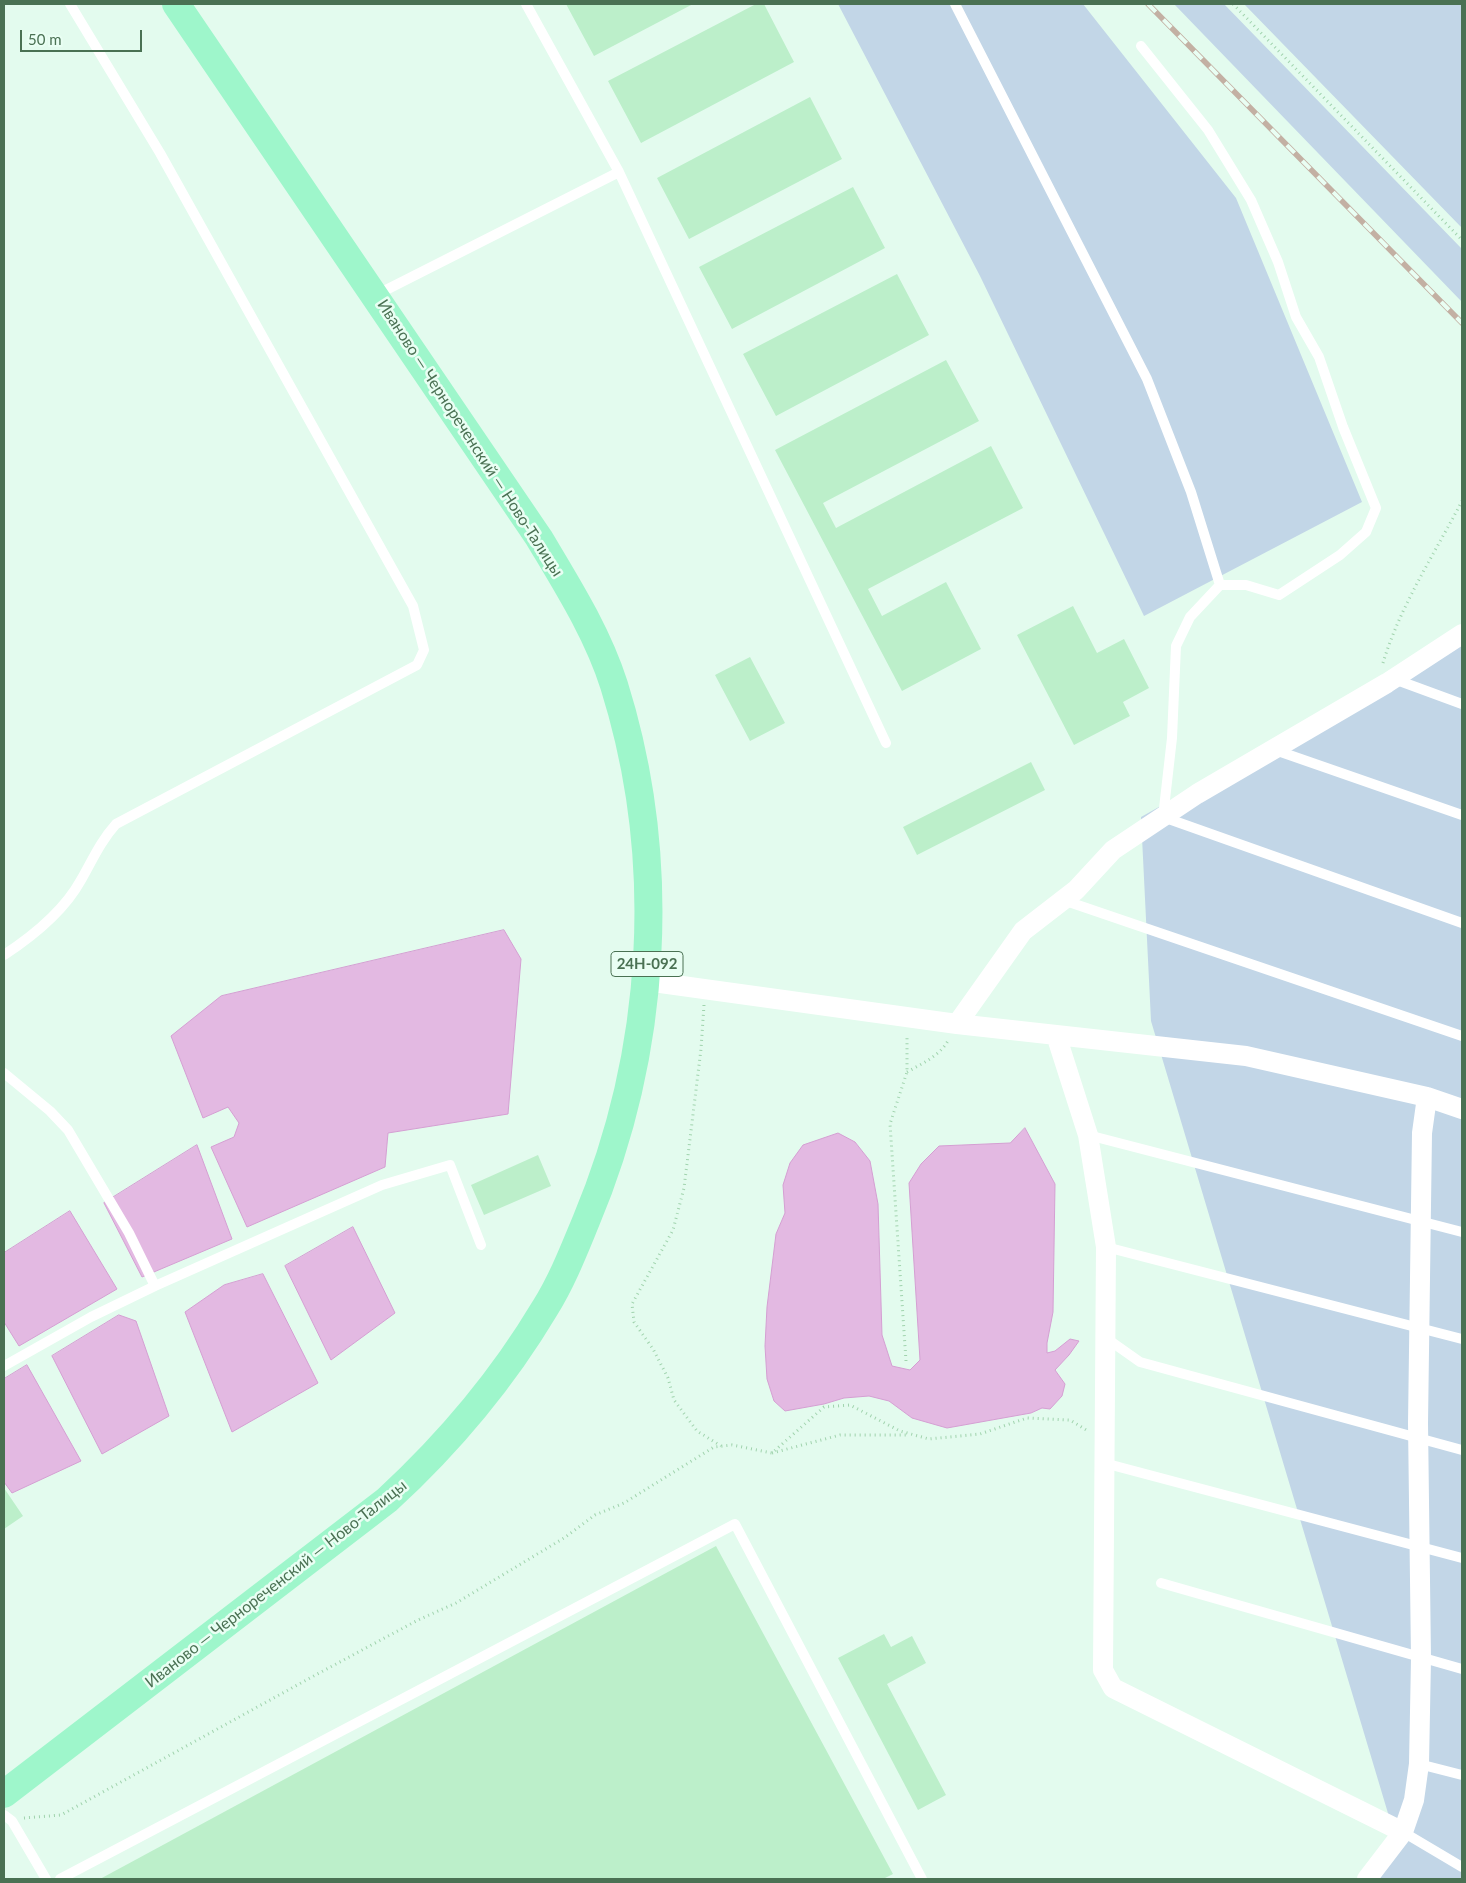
<!DOCTYPE html>
<meta charset="utf-8">
<style>
body{margin:0}
#map{position:relative;width:1466px;height:1883px;overflow:hidden;background:#e3fbee;font-family:Lato,sans-serif}
canvas{display:block}
.frame{position:absolute;inset:0;border:5px solid #4a7153;pointer-events:none}
.scale{position:absolute;left:20px;top:30px;width:122px;height:22px;box-sizing:border-box;border:2px solid #4a7153;border-top:0;padding-left:6px;font-size:15px;line-height:18px;white-space:nowrap;color:#4a7153;-webkit-text-stroke:4px #e9fef3;paint-order:stroke}
</style>
<div id="map">
<canvas width="1466" height="1883"></canvas>
<div class="frame"></div>
<div class="scale">50 m</div>
</div>
<script>
const c = document.querySelector('canvas').getContext('2d');
c.lineJoin = 'round';
function fillPath(path, color) { c.fillStyle = color; c.fill(path, 'evenodd'); }
function stroke(path, color, width, dash) { c.strokeStyle = color; c.lineWidth = width; c.lineCap = dash ? 'butt' : 'round'; c.setLineDash(dash || []); c.stroke(path); }
function drawText(font, color, halo, rows, align = 'center') {
  c.font = font + ' Lato,sans-serif'; c.lineWidth = 5; c.setLineDash([]); c.textBaseline = 'middle'; c.strokeStyle = halo; c.fillStyle = color; for (const [text, x, y, turn = 0] of rows) {
    c.save(); c.translate(x, y); c.rotate((+turn || 0) * Math.PI / 180); c.textAlign = isNaN(turn) ? turn : align; if (halo) c.strokeText(text, 0, 0); c.fillText(text, 0, 0); c.restore();
  }
}
const green = new Path2D(`
 M838 4H1083L1236 198 1362 502 1144 616 980 276Z
 M1174 4H1224L1462 249V302Z
 M1244 4H1462V228Z
 M1462 637V1879H1358L1393 1830 1151 1021 1141 817Z`);
const water = new Path2D(`
 M504 930 521 959 508 1114 388 1133 385 1167 247 1227 211 1147 234 1137 239 1123 228 1107 203 1118 171 1036 221 996Z
 M1025 1128 1055 1184 1053 1312 1047 1343V1353L1055 1351 1070 1339 1079 1341 1069 1355 1055 1370 1065 1384 1062 1396 1050 1409 1042 1408 1031 1413 947 1428 912 1418 889 1401 869 1396 844 1398 824 1404 785 1411 774 1401 767 1379 765 1346 767 1307 776 1234 785 1213 783 1185 790 1163 803 1145 838 1133 855 1142 870 1161 878 1204 882 1335 892 1366 910 1370 920 1360 909 1183 921 1164 939 1146 1010 1143Z
 M197 1145 232 1239 142 1277 104 1203Z
 M70 1211 117 1289 19 1346 4 1322V1253Z
 M353 1227 395 1313 331 1360 285 1266Z
 M263 1274 318 1383 232 1432 185 1312 224 1285Z
 M119 1315 136 1321 169 1416 102 1454 52 1356Z
 M27 1365 81 1461 12 1493 4 1482V1379Z`);
const building = new Path2D(`
 M566 4H693L594 56Z
 M756 4H764L794 62 641 143 608 81Z
 M810 97 842 159 689 239 657 178Z
 M853 187 885 248 732 329 699 267Z
 M897 274 929 335 776 416 743 354Z
 M946 360 979 421 823 503 836 528 991 446 1023 508 868 589 882 616 946 582 981 649 902 691 775 450Z
 M1073 606 1097 653 1124 639 1149 688 1123 702 1130 716 1074 745 1017 635Z
 M750 657 785 723 750 741 715 675Z
 M1031 762 1045 790 917 855 903 827Z
 M538 1155 551 1186 484 1215 471 1185Z
 M4 1488 23 1516 4 1529Z
 M716 1546 893 1874 883 1879H100Z
 M884 1634 891 1647 912 1636 926 1663 887 1684 946 1795 918 1810 838 1658Z`);
const path = new Path2D(`
 M1233 4 1462 240
 M1383 663C1400 606 1435 553 1462 501
 M704 1005 701 1049 684 1188 673 1230 632 1304 634 1322 653 1349 668 1378 674 1400 697 1431 721 1446
 M907 1072C923 1063 940 1056 949 1039
 M906 1361 890 1124 907 1072V1035
 M772 1453 840 1435H909
 M24 1818 61 1815 310 1678 418 1620 456 1603 564 1538 595 1515 624 1503 714 1447 732 1445 772 1453 824 1407 850 1405 900 1431 929 1439 980 1434 1027 1418 1070 1420 1088 1431`);
const lane = new Path2D(`
 M526 4 619 172 886 743
 M955 4 1147 379 1191 492 1220 585 1190 617 1176 646 1172 738 1163 817 1462 923
 M1141 46 1208 130 1251 200 1278 262 1296 317 1319 357 1343 427 1376 508 1366 532 1340 555 1279 595 1246 585H1220
 M376 295 619 172
 M1394 679 1462 704
 M1275 750 1462 815
 M1063 900 1462 1036
 M4 955C33 936 64 911 81 880 93 859 100 842 116 824L417 665 424 650 413 606 160 153 70 4
 M4 1073 50 1111 68 1130 129 1233 155 1286 91 1317 4 1366
 M1088 1135 1462 1232
 M1106 1247 1462 1339
 M155 1286 382 1185 450 1165 481 1245
 M1106 1338 1140 1362 1462 1450
 M1104 1463 1462 1558
 M1161 1583 1462 1669
 M1419 1764 1462 1775
 M4 1815 12 1821 46 1879
 M1403 1832 1462 1867
 M60 1879 735 1524 922 1879`);
const street = new Path2D(`
 M646 981 957 1024 1246 1056 1427 1097 1462 1109
 M957 1024 1023 931 1076 890 1113 850 1197 794 1387 683 1462 634
 M1056 1035 1088 1135 1106 1247 1103 1670 1113 1688 1403 1832
 M1367 1879 1403 1832 1414 1800 1419 1764 1421 1659 1418 1423 1422 1133 1427 1097`);
const primary = new Path2D(`
 M4 1794 387 1500C449 1443 502 1380 545 1308 562 1281 574 1250 586 1221 657 1052 669 860 614 685 597 632 567 585 539 538L176 4`);
const rail = new Path2D(`
 M1148 4 1462 323`);
const shields = [
 [647,964,72]
];
const shieldNames = [
 ["24Н-092",647,964]
];
const streetNames = [
 ["Иваново — Чернореченский — Ново-Талицы",470,438,57],
 ["Иваново — Чернореченский — Ново-Талицы",276,1584,-38]
];
fillPath(green, '#c2d6e7');
fillPath(water, '#e3b9e2');
stroke(water, '#d49fd2', 1);
fillPath(building, '#bcefca');
stroke(path, '#a0d3ad', 3, [1, 4]);
stroke(lane, '#fff', 10);
stroke(street, '#fff', 20);
stroke(primary, '#9ef6cb', 28);
stroke(rail, '#c3b0a3', 5.5);
stroke(rail, '#e9fef3', 4, [11]);
for (const [x, y, w] of shields) { const box = new Path2D(); box.roundRect(x - w / 2, y - 12.5, w, 25, 4); c.fillStyle = '#e9fef3'; c.fill(box); stroke(box, '#4a7153', 1); }
drawText('bold 15px', '#4a7153', null, shieldNames);
drawText('16px', '#4a7153', '#e9fef3', streetNames);
</script>
